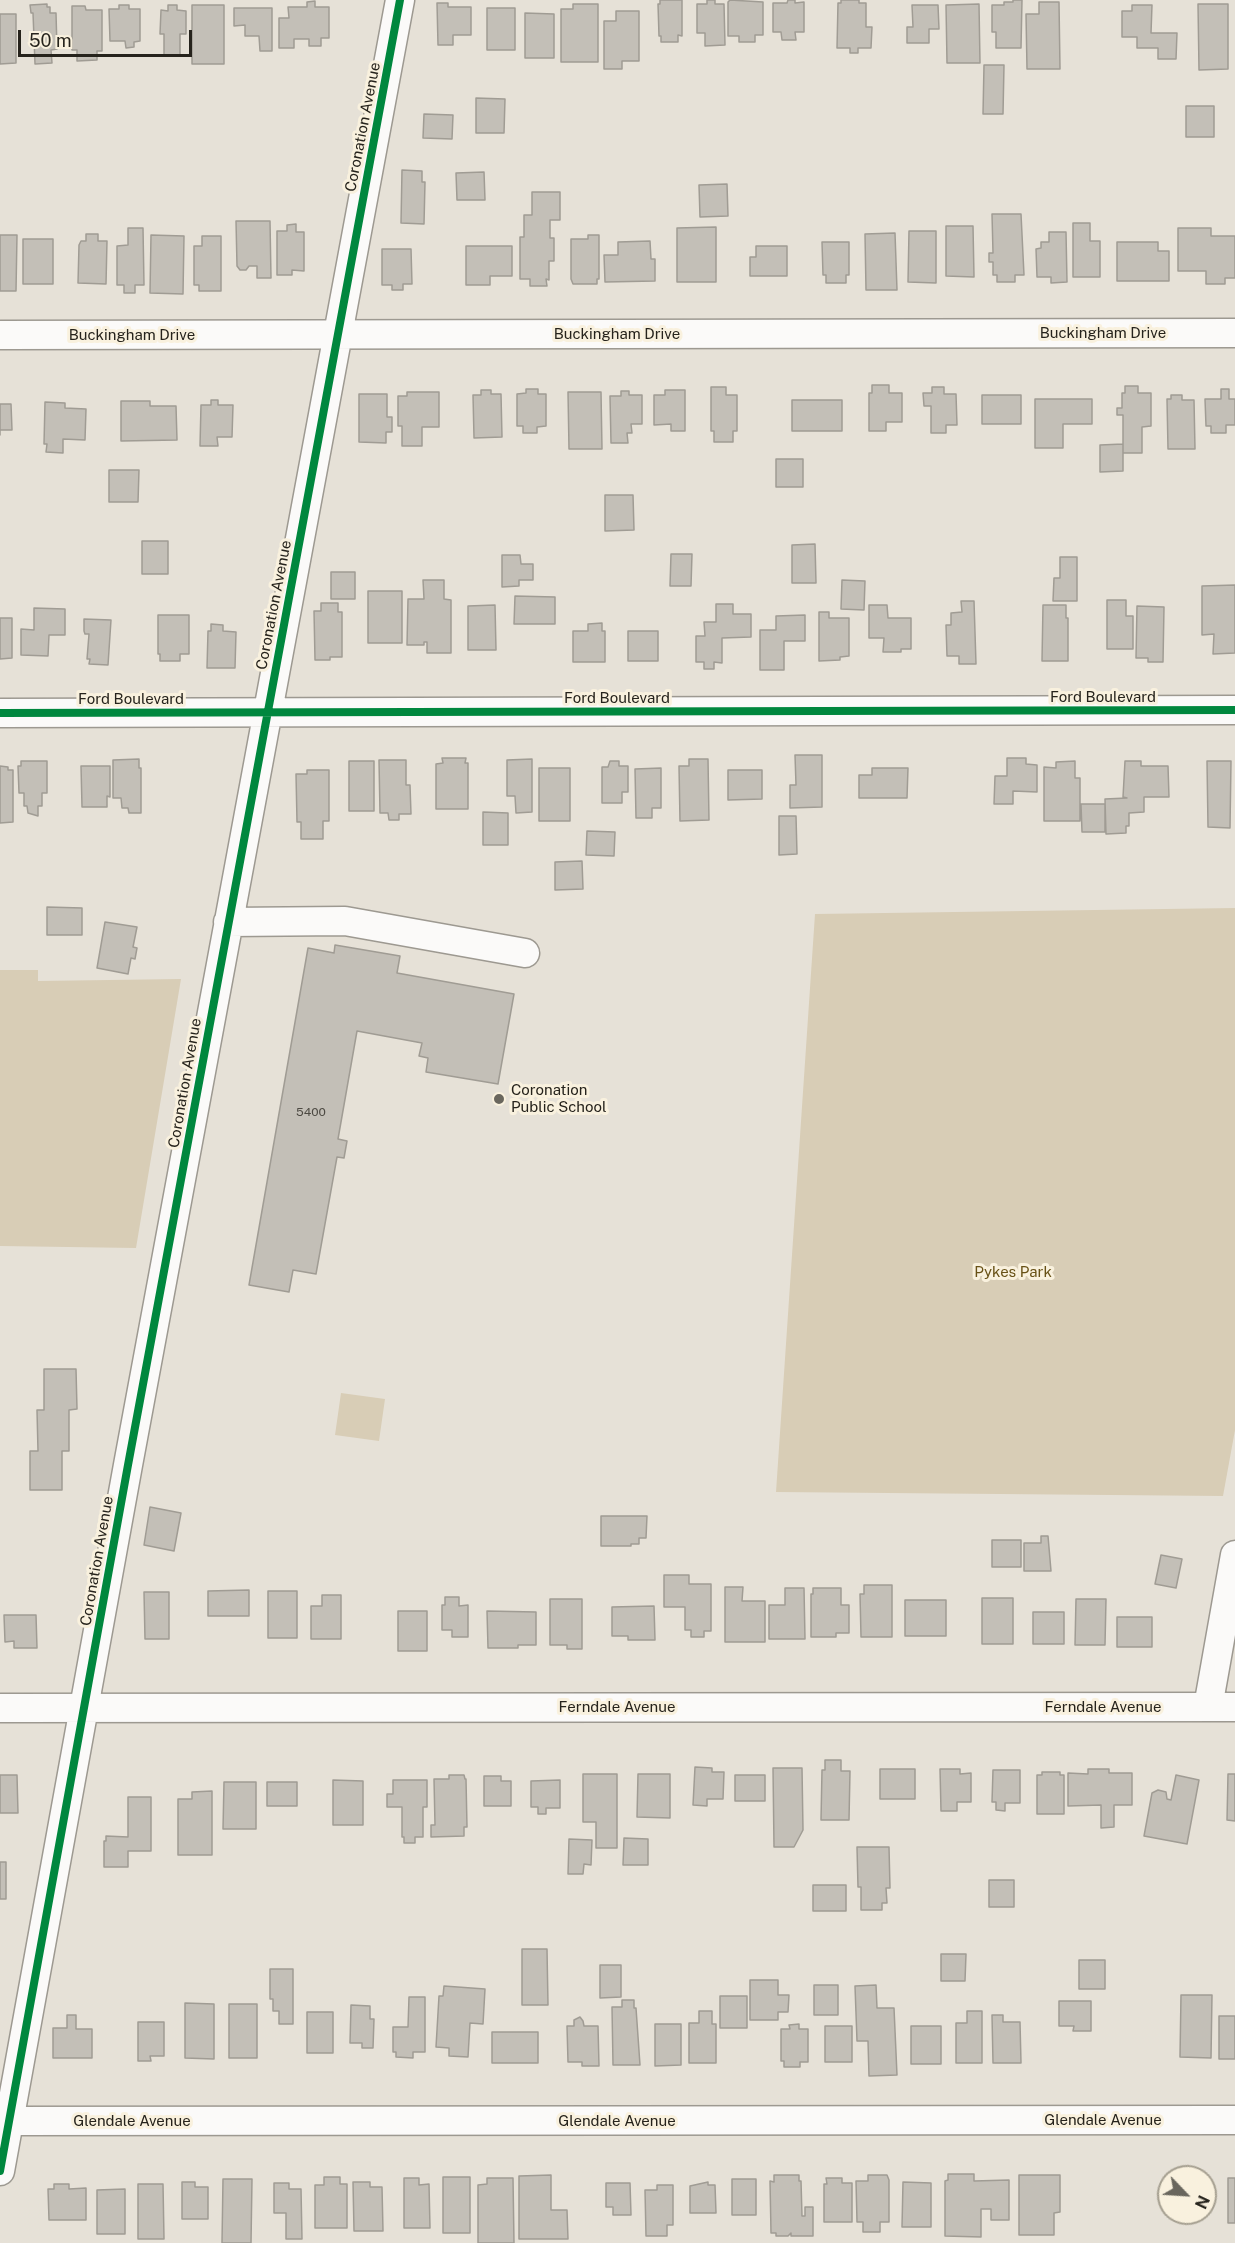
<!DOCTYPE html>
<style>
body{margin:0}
#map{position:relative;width:1235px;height:2243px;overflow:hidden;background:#e6e1d7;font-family:"Public Sans",sans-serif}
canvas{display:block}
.north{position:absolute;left:1157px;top:2165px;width:60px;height:60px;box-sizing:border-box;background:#f9f1de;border:2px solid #a59f90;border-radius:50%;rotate:115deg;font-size:16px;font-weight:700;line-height:24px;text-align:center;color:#26231c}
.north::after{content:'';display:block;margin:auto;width:21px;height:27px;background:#69665d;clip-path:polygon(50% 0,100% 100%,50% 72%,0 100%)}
.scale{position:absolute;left:18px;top:30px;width:174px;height:27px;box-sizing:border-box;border:3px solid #26231c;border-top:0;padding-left:8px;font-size:18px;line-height:21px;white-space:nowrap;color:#26231c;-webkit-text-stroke:4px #f9f1de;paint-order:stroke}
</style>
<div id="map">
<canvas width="1235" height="2243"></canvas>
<div class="north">N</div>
<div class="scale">50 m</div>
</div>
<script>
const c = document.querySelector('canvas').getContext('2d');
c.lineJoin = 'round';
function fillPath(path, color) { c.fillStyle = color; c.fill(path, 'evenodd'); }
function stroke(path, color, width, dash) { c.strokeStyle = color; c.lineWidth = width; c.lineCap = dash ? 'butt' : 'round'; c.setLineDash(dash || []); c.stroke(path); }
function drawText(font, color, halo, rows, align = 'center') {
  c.font = font + ' "Public Sans",sans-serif'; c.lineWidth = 6; c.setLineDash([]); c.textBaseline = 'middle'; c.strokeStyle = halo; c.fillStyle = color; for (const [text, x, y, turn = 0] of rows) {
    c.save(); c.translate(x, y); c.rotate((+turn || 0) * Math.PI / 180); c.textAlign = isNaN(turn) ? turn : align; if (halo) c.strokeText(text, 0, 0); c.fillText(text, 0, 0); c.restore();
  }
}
const green = new Path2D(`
 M1235 908V1430L1223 1496 776 1492 815 914Z
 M0 970H38V981L181 979 136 1248 0 1246Z
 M341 1393 385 1399 379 1441 335 1435Z`);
const building = new Path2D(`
 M660 0H682V36L678 35V42H661V36H659L658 4H660Z
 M707 0H715V4H724L725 45 705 46V33H697V4H707Z
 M730 0 763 2V35H755V42H739V36H728V2Z
 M788 0H795V3L804 2V32H795L796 40H782L781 32H773V3H787Z
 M841 0H859V3H866V27H872L871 48H858V53H850V48H837L838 3H841Z
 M1013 0H1022L1021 48H996V32H992V5H1004V2H1013Z
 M315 1V7H329V38H321V46H309V39H294V48H279V18H289L288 7H307V2Z
 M1039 2H1059L1060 69H1027L1026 14H1039Z
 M437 3H448V7H471V35H453V45H438Z
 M47 4V7H50V13H56L57 49 51 50 52 63 35 64 33 13H31L30 5Z
 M573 4H598V62H561V9H573Z
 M979 4 980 63H947L946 5Z
 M1198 4H1228V69L1199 70Z
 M119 5H129V9H140V41L134 42V47L126 48 125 41H110L109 9H119Z
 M168 5H177V10L186 11V34H180V55H164V34H160L161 10 168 11Z
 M192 5H224V64H192Z
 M912 5H938L939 29H929V43H907V27H913Z
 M1132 5H1152L1151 33H1177L1176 59H1158V48H1137V37H1122V11H1132Z
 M72 6H85L86 10H102V51H97V60L77 61V50H72Z
 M234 8H272V51H260L259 36H245V25L234 26Z
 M487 8H515V50H487Z
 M616 11H639V61H622V69H604V21H616Z
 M525 13 554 14V58H525Z
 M0 14H16V63L0 64Z
 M984 65H1004L1003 114H983Z
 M476 98 505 99 504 133H476Z
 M1186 106H1214V137H1186Z
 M424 114 453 115 452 139 423 138Z
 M402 170 422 171V182H425L424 224 401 223Z
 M484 172 485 200H457L456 173Z
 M727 184 728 216 700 217 699 185Z
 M532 192H560V220H550V238H554V261H549V280L546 279 547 286H530V279H520V237H524V215H532Z
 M992 214H1021L1024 275H1015V282H997V275H993V262H989V253H993Z
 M236 221H270L271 278H257V266H249L246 270H240L237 266Z
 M1073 223H1090V241H1100V277H1073Z
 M296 224V232H304V271L292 270V275H277V231H287V225Z
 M946 226H973L974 277 946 276Z
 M716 227V282H677V228Z
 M128 228H143L144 285H135V293H124V285H117V246L128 245Z
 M1178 228H1211V236H1235V278H1225V284H1206V271H1178Z
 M909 231H936V283L908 282Z
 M1049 232H1066L1067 282 1051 283V277H1037L1036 249 1041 248V242H1049Z
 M895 233 897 290H866L865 234Z
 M86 234H98V241H107L106 284 78 283 79 245 81 241H86Z
 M0 235H17L16 291H0Z
 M151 235 184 236 183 294 150 293Z
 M588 235H599V279H597V284H573L571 279V239H588Z
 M202 236H221V291H199V285H194V246H202Z
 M23 239H53V284H23Z
 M650 241 651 259H655V281L605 282 604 255H618V242Z
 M822 242H849V275H846V283H826V275H823Z
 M1117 242H1158V251H1169V281H1117Z
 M466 246H512V276H490V285H466Z
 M756 246H787V276H750V257H756Z
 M382 249H411L412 284H403V290H392V285H382Z
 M872 385H889V393H902V422H886V431H869V393H872Z
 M1125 386H1138V393H1151V426L1142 427V453H1123V415H1117V408H1122V393H1125Z
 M711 387H726V395H737V431H733V442H714V431H711Z
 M932 387H944V394H956L957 425H946V433H931V406H924L923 393H932Z
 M526 389H538V394H546V426L537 427V433H523V426H517V394L526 393Z
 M1221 389H1229V399H1235V425H1226V433H1211V426H1206L1205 399H1221Z
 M481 390H491V394H501L502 437 474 438 473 395H481Z
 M665 390H685V431H671V424L654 425V395H665Z
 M621 391H629V395H642V424H631L632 433H627L628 443H611L610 396H621Z
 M407 392H439V427H422V446H402V426H398V396H407Z
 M568 392H601L602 449H569Z
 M359 394H387V417H392V432H386V443L359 442Z
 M982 395H1021V424H982Z
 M1171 395H1182V400H1194L1195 449H1168L1167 399H1171Z
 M1035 399H1092V424H1063V448H1035Z
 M211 400H218V405H233L232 437H217L218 446H200L201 405H211Z
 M792 400H842V431H792Z
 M121 401H150V406H176L177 440 121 441Z
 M45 402 65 403V408L86 409 85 440 63 439V453L46 452 47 444H44Z
 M0 404H11L12 430H0V435Z
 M1123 444V471L1100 472V445Z
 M776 459H803V487H776Z
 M109 470H139L138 502H109Z
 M605 495H633L634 530 605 531Z
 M142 541H168V574H142Z
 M815 544 816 583H792V545Z
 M671 554H692L691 586H670Z
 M502 555H520L521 564H533V580H519V586L502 587Z
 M1060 557H1077V601H1053L1054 578H1060Z
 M331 572H355V599H331Z
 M423 580H444V599L451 600V653H427V642H424V645H407L408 599H424Z
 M842 580 865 581 864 610 841 609Z
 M1235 585V653L1213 654 1214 634 1202 635V586Z
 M368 591H402V643H368Z
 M515 596 555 597V624H514Z
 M1107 600H1126V616H1133V649H1107Z
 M961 601H974L976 664H959V656H947L946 625H951V613L962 612Z
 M321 603H338V612H342V657H330V660H315L314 611H321Z
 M716 604H733V614H751V637L722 638V663L714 662V669H704V662H696V636H705L704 622H716Z
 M495 605 496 650H468V606Z
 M869 605H887L888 618H911V649H901V652H883L884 638H869Z
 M1043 605H1066V618H1068V661H1042Z
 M1137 606 1164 607 1163 662H1148V658H1136Z
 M34 608 65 609V635H49L48 656 21 655V629L34 630Z
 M819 612H829V618H849V656L840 657V660L819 661Z
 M158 615H189V654H180V661H160V654H158Z
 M805 615V641H784V670H760V630H776V616Z
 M0 618H12V658L0 659Z
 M84 619 111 620 108 665 89 664 90 659H87L89 634H85L84 631Z
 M602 623V631H605V662H573V631H588V624Z
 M211 624 223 625V631L236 632 235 668H207L208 631H211Z
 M628 631H658V661H628Z
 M795 755H822V807L790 808V785H796Z
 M442 758H466L465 763H468V809H436V764L443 763Z
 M1007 758H1026V764L1037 765V792L1013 791V804H994L995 776H1007Z
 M139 759V768H141V813H129L128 808H122L121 798H113V760Z
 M532 759V812L516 813 515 796H507V760Z
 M689 759H708L709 820 680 821 679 766H689Z
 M379 760H406V785H410L411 814H399V820H389L388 813H380Z
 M21 761H47V793H42V806H38V816L28 813 27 806H24V793H19L18 766H21Z
 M349 761H374V811H349Z
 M610 761H619V766H628V792H622V803H602V767H608Z
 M1075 761V778H1080V821H1044V767L1056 768V762Z
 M1125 761H1141V766H1168L1169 797H1144V812L1129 813V826H1126V833L1106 834 1105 799 1127 798 1123 797Z
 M1207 761H1231L1230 828 1208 827Z
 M0 766 8 767V770H13V822L0 823Z
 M81 766H110V797L107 796V807H82Z
 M539 768H570V821H539Z
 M661 768V808H652V818H636L635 769Z
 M872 768H908L907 798H859V775H872Z
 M307 770H329V821H323V839H301V822H297L296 774H307Z
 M728 770H762V799L728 800Z
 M1081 804H1105V832H1082Z
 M483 812 508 813V845H483Z
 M779 816H796L797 854 779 855Z
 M587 831 615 832 614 856 586 855Z
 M582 861 583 889 555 890V862Z
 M47 907 82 908V935H47Z
 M105 922 137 927 133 947 137 948 135 959 131 958 128 974 97 968Z
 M335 945 400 956 397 973 514 994 498 1084 426 1072 428 1058 419 1056 422 1043 357 1031 338 1139 347 1141 344 1158 337 1157 316 1274 293 1270 289 1292 249 1285 308 948 334 953Z
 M44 1369H76L77 1409 69 1410V1451H62V1490H30V1451H38L37 1410H44Z
 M150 1507 181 1513 174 1551 144 1545Z
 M601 1516H647L646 1538H639V1544H631V1546H601Z
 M1041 1536H1048L1051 1571H1024V1543H1041Z
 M992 1540H1021V1567H992Z
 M1161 1555 1182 1559 1176 1588 1155 1584Z
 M664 1575H689V1584H711V1631H704V1637H691V1630H685V1607H664Z
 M864 1585H892V1637H861L860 1594H864Z
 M725 1587H743L742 1601H765V1642H725Z
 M785 1588H804L805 1639H769V1605H785Z
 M813 1588H841V1605H849V1633H836V1637H811V1594H813Z
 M249 1590V1616H208V1591Z
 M268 1591H297V1638H268Z
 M144 1592H169V1639H145Z
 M322 1595H341V1639H311V1606H322Z
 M445 1597H459V1606L468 1605V1637H452V1630H442V1605H445Z
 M982 1598H1013V1644H982Z
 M550 1599H582V1649H567V1645H550Z
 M1076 1599H1106L1105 1645H1075Z
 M905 1600H946V1636H905Z
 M654 1606 655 1640H628V1636H612V1607Z
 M398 1611H427V1651H398Z
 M487 1611 536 1612V1645H518V1648H488Z
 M1033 1612H1064V1644H1033Z
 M4 1615H36L37 1648H14V1641L5 1642Z
 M1117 1617H1152V1647H1117Z
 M825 1760H841V1771H850L849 1820H821L822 1770H825Z
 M695 1767 712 1768V1772H724L723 1799H707V1806L693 1805Z
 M773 1768H802L803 1830 794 1847H774Z
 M880 1769H915V1799H880Z
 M940 1769H960V1774L971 1773V1802H957V1811H941Z
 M1088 1769H1109V1773H1132V1805H1114V1827L1101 1828V1805L1068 1806V1773L1088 1774Z
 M993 1770H1020V1803H1005V1811L996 1810V1802H992Z
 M1042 1772H1060V1775H1064V1814H1037V1775H1042Z
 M583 1774H617V1848H596V1822H583Z
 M638 1774H670V1818L637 1817Z
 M1228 1774H1235V1821L1227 1820Z
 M0 1775H17L18 1813H0Z
 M449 1775H464L465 1779H466L467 1827H464V1836L431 1837V1825H435L434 1779H449Z
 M735 1775H765V1801H735Z
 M1176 1775 1199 1780 1187 1844 1144 1836 1152 1793 1158 1790 1166 1792 1167 1799 1171 1800Z
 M484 1776H501V1781H511V1806H484Z
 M333 1780 363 1781V1825H333Z
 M393 1780H427V1807H423V1837H415V1843H404V1837H402V1807H387V1794H393Z
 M560 1780V1808H546V1814H538V1807H531V1781Z
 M224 1782H256V1829H223Z
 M267 1782H297V1806H267Z
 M212 1791V1855H178V1799H192V1792Z
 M128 1797H151V1851H128V1867H104V1841H106V1836L128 1837Z
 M624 1838 648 1839V1865H623Z
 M569 1839 592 1840 591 1865 584 1864 583 1874H568Z
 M857 1847H889L890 1888H886L887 1903H882V1910H861V1887H858Z
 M0 1862H6V1899H0Z
 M989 1880H1014V1907H989Z
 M813 1885H846V1911H813Z
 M522 1949H547L548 2005H522Z
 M941 1954H966L965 1981H941Z
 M1079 1960H1105V1989H1079Z
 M600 1965H621V1997L600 1998Z
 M270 1969H293V2024H279V2011H273V1999H270Z
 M750 1980H778V1995H789L788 2012H778V2020H750Z
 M814 1985H838V2015H814Z
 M876 1985 877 2008H894L897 2075 869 2076 868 2041H857L855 1986Z
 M444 1986 485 1989 483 2024 470 2023 468 2057 449 2056V2048L436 2047 439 1996H443Z
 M1181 1995H1212L1211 2058 1180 2057Z
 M720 1996H747V2028H720Z
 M409 1997H425V2052H413V2058L396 2057V2052H393V2027H408Z
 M622 2000H634V2008H636L640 2065H613L612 2007H622Z
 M1059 2001H1091V2031H1073L1074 2026H1059Z
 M185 2003 214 2004V2059L185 2058Z
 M229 2004H257V2058H229Z
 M351 2005 370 2006V2019H374L373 2048H362V2043H350Z
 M699 2011H712V2024H716V2063H689V2023H699Z
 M967 2011H982V2063H956V2023H967Z
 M307 2012H333V2053H307Z
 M67 2015H76V2029H92V2058H53V2028H67Z
 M992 2015H1003V2022H1020L1021 2063H993Z
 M1219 2016H1235V2059H1219Z
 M580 2017 583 2021 584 2026H598L599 2066H582V2062H568L567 2026H574V2020Z
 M138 2022H164V2056H150L151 2061H138Z
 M655 2024H681V2065L655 2066Z
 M799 2024V2029H808V2062H800V2067H784V2061H781V2029H790L789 2025Z
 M825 2026H852V2062H825Z
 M911 2026H941V2064H911Z
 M492 2032H538V2063H492Z
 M948 2174H974V2181L1009 2180V2220H991V2209H981V2237L945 2236V2181L948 2180Z
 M551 2175V2210H567L568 2239H519V2176Z
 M774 2175H799V2181H801L802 2216H805V2207H813V2236H791V2233L788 2236H776V2233H771L770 2181 774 2182Z
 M868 2175H887L889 2180V2222H880V2232H863V2222H857L856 2181H868Z
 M1019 2175H1060V2212L1054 2213V2235H1019Z
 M324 2177H340V2184H347V2228H315V2185H324Z
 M443 2177H470V2233H443Z
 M404 2178H419V2185L429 2184 430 2228H404Z
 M487 2178H513L514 2243H478V2185L487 2184Z
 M826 2178H842V2183H852V2222H824V2184H827Z
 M1228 2178H1235V2223H1228Z
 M223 2179H252L251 2243H222Z
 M732 2179H756V2215H732Z
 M182 2182H195V2187H208V2219H182Z
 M353 2182H370V2187H382L383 2231H354Z
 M708 2182V2185H715L716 2213H690V2186Z
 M903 2182 931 2183V2227H902Z
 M274 2183H289V2189H301L302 2239H286V2213H274Z
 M606 2183H630L631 2215H613V2207H606Z
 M54 2184H69V2189L86 2188V2220H49L48 2189H54Z
 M138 2184H163L164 2239H138Z
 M1205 2184H1212V2209H1205Z
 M657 2185H673V2225H667V2236H646L645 2190H657Z
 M125 2189V2234H97V2190Z`);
const minor = new Path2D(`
 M0 335 1235 333
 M0 713 1235 710
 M228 922 345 921 525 953
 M1208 1707 1235 1555
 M0 1708 1235 1707
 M0 2121 1235 2120
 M0 2171 128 1465 400 0`);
const cycleway = new Path2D(`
 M0 713 1235 710
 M0 2171 128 1465 400 0`);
const markers = [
 [499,1099,6,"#69665d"]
];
const numberNames = [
 ["5400",311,1112]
];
const streetNames = [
 ["Coronation Avenue",363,127,-79],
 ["Buckingham Drive",1103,333],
 ["Buckingham Drive",617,334],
 ["Buckingham Drive",132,335],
 ["Coronation Avenue",274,605,-79],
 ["Ford Boulevard",1103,697],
 ["Ford Boulevard",617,698],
 ["Ford Boulevard",131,699],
 ["Coronation Avenue",185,1083,-80],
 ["Coronation Avenue",97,1561,-80],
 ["Ferndale Avenue",617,1707],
 ["Ferndale Avenue",1103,1707],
 ["Glendale Avenue",1103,2120],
 ["Glendale Avenue",132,2121],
 ["Glendale Avenue",617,2121]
];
const poiNames = [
 ["Coronation",511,1090],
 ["Public School",511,1107]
];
const parkNames = [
 ["Pykes Park",1013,1272]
];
fillPath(green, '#d8cdb6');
fillPath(building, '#c3bfb7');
stroke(building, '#a09c94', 1.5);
stroke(minor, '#9d9991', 31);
stroke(minor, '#fbfaf9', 28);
stroke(cycleway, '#00873e', 8);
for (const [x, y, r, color] of markers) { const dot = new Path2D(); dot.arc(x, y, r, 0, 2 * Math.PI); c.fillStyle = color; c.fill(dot); stroke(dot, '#f9f1de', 2); }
drawText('12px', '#4d4a43', null, numberNames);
drawText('15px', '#26231c', '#f9f1de', streetNames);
drawText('15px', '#26231c', '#f9f1de', poiNames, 'left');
drawText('15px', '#685116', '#f9f1de', parkNames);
</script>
